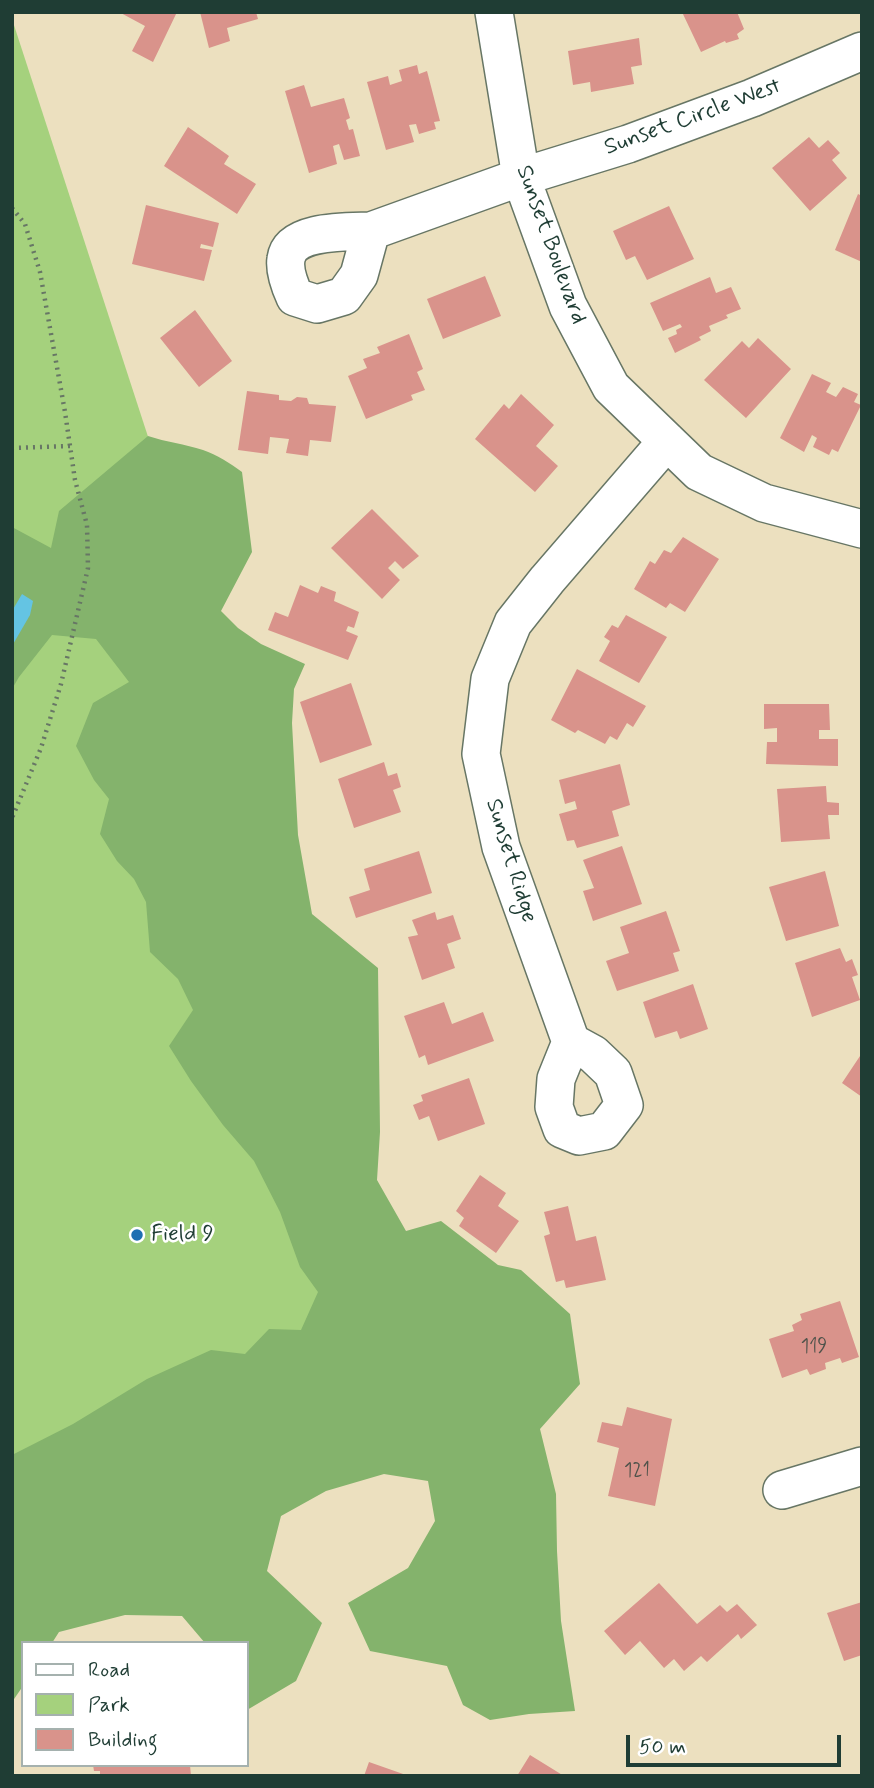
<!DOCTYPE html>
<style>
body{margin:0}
#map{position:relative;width:874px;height:1788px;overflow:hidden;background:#ece0bf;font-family:Mynerve,sans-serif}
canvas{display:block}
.frame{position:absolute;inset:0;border:14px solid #1f3d34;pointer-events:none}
.legend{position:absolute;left:21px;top:1641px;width:228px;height:126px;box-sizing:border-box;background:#fff;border:2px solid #a5b1ae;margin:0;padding:9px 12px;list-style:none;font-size:21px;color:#1f3d34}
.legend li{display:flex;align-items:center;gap:14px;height:35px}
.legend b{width:35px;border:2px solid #a5b1ae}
.scale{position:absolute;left:626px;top:1735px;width:215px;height:32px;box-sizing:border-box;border:4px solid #1f3d34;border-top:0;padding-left:9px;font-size:21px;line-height:24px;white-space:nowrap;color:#1f3d34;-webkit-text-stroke:5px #fff;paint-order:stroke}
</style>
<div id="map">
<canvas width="874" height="1788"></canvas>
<div class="frame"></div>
<ul class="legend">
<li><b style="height:9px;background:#fff"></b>Road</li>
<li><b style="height:19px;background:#a5d17d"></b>Park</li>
<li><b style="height:19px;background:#d9938b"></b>Building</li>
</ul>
<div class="scale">50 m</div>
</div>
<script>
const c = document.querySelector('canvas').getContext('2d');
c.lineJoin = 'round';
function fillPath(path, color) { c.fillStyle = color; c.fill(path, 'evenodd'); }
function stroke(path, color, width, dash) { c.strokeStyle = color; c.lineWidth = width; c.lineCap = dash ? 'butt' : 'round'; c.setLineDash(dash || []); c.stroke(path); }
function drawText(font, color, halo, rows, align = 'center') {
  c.font = font + ' Mynerve,sans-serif'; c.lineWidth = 5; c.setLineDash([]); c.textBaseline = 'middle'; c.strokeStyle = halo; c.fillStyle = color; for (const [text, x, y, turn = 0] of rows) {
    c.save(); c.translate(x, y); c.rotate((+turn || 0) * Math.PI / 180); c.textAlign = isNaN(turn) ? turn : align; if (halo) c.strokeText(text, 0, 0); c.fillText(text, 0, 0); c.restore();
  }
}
const green = new Path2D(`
 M12 19 167 495 438 1380 12 1525Z`);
const forest = new Path2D(`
 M148 436C166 442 185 444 203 450 217 455 230 463 242 472L252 552 221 611 238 628 261 644 305 664 294 689 292 723 298 835 312 914 378 968 380 1132 377 1180 406 1231 441 1221 498 1265 521 1270 570 1314 580 1384 540 1429 556 1494 557 1551 561 1621 575 1711 529 1714 490 1720 463 1705 447 1666 370 1651 348 1603 408 1568 435 1521 428 1481 384 1474 326 1491 281 1516 267 1571 322 1623 296 1681 247 1710V1643H205L182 1616 125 1615 59 1632 52 1643H23V1686L12 1702V1455L73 1424 147 1379 211 1350 245 1354 269 1329 301 1330 318 1292 300 1267 280 1212 254 1161 223 1125 191 1081 169 1046 193 1010 178 979 150 952 146 902 134 879 117 861 100 834 109 799 94 780 76 746 93 703 129 682 96 639 52 635 19 677 12 689V527L51 548 59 511Z`);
const water = new Path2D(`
 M22 594 33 601 30 615 12 646V611Z`);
const building = new Path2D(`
 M119 12H177L153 62 132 51 145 26Z
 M200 12H256L258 19 227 28 230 41 209 48Z
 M682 12H737L744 29 737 34 739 39 726 43 725 41 701 52Z
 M639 38 642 65 631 67 634 84 591 92 590 82 573 85 568 51Z
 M417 65 419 74 427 71 440 121 434 122 436 129 419 134 416 124 409 125 414 142 386 150 367 82 388 76 390 85 402 81 399 70Z
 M304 85 311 107 344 98 350 118 346 120 349 130 353 129 360 156 344 160 339 144 333 146 337 164 309 173 285 91Z
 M188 127 229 156 224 164 256 184 237 214 164 166Z
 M809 137 819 148 828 140 840 153 832 160 847 178 810 211 772 168Z
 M858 194 862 196V262L835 250Z
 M146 205 219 223 213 247 201 244 200 248 212 250 204 281 132 264Z
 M669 206 694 259 647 280 635 256 626 260 613 231Z
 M485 276 501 316 443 339 427 299Z
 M710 277 716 293 731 287 741 309 726 315 728 318 709 326 711 331 699 337 701 340 675 353 668 338 677 334 676 330 682 327 680 324 663 331 650 303Z
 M195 310 232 361 199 387 160 338Z
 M409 334 423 369 417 372 425 390 411 395 413 400 366 419 348 376 367 368 363 359 380 353 377 347Z
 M758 338 791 369 746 418 704 380 742 341 749 348Z
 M812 374 831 383 826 392 836 397 843 387 858 394 854 402 861 405 838 452 832 449 829 455 813 447 817 438 812 435 804 452 780 438Z
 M247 391 279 395V400L291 401 297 397 307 398 309 404 336 406 331 442 310 440 308 456 286 453 289 439 270 437 268 454 238 450Z
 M521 394 554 425 536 446 558 466 535 492 475 439 504 404 509 409Z
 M372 509 419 556 403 569 395 561 388 568 400 580 382 599 331 548Z
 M683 537 719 559 685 612 670 603 666 608 634 589 650 561 655 564 664 550 671 553Z
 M300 585 318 593 321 586 336 592 334 601 359 612 354 628 348 626 346 631 358 636 348 660 268 630 275 612 288 617Z
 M626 615 667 637 639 683 599 661 610 641 604 637 612 625 618 628Z
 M577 669 646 706 633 727 627 723 617 740 610 736 605 744 578 730 575 733 551 720Z
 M351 683 372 745 320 763 300 702Z
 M764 704H829L830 730H819V739H838V766L766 764 767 742H777V728L764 729Z
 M384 762 388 776 397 773 401 787 393 790 401 812 354 828 338 779Z
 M620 764 630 805 612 811 619 836 577 848 574 840 567 841 559 814 577 809 575 801 565 804 559 780Z
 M826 786 827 802 839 803V815H828L830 839 781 842 777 789Z
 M622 846 642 904 593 921 583 891 594 888 583 860Z
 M419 851 432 893 356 918 349 897 370 890 364 869Z
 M825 871 839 926 786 941 769 887Z
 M666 911 680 951 673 953 679 971 617 991 606 961 629 953 620 927Z
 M435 912 437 920 453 915 461 939 447 944 455 968 422 980 408 937 418 935 412 920Z
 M840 948 846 962 852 959 858 975 852 977 860 1000 812 1017 795 963Z
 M693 984 708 1029 680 1039 677 1031 655 1038 643 1002Z
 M444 1002 452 1024 483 1012 494 1041 428 1065 425 1055 419 1058 404 1016Z
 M862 1053V1097L842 1083Z
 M469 1078 485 1124 438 1141 429 1116 419 1120 413 1105 423 1101 421 1095Z
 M480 1175 506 1193 498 1206 519 1221 496 1253 459 1226 464 1218 456 1211Z
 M568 1206 576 1241 596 1236 606 1280 566 1288 564 1280 556 1282 544 1236 550 1234 544 1212Z
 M840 1301 859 1357 842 1363 840 1358 825 1363 826 1369 810 1375 807 1369 782 1378 769 1339 794 1331 792 1325 802 1320 800 1314Z
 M627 1407 672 1419 655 1506 608 1496 619 1448 597 1442 602 1422 622 1426Z
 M659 1583 697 1624 720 1605 727 1612 737 1604 757 1625 741 1639 738 1634 707 1662 701 1656 684 1671 674 1659 664 1668 640 1641 625 1655 604 1631Z
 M862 1602V1655L844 1661 827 1613Z
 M530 1755 564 1776H517Z
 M369 1762 406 1775V1776H364Z
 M93 1765H190L191 1776H100V1771H94Z`);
const path = new Path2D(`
 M12 208 25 224 40 272 65 412 75 480 87 525 88 568 61 684 41 748 12 818
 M12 448 70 446`);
const minor = new Path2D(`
 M494 12 521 177 568 306 611 387 699 472 764 503 862 529
 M371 231 521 177 628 144 752 98 862 51
 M371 231 359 275 344 296 317 304 295 297C290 286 284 271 286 259 290 229 349 232 371 231Z
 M571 1042 501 847 481 754 490 679 513 623 547 580 667 441
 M571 1042 593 1054 613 1073 624 1105 604 1131 579 1136 562 1129 554 1107 556 1079Z
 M782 1490 862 1466`);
const markers = [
 [137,1235,7,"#1f6fb2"]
];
const numberNames = [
 ["119",814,1348],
 ["121",637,1472]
];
const streetNames = [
 ["Sunset Circle West",693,118,-20],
 ["Sunset Boulevard",550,245,70],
 ["Sunset Ridge",510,861,73]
];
const poiNames = [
 ["Field 9",151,1235]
];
fillPath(green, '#a5d17d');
fillPath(forest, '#84b36c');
fillPath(water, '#64c4e3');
fillPath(building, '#d9938b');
stroke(minor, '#677665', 40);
stroke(path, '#677665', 4.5, [2, 5]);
stroke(minor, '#fff', 37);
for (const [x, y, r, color] of markers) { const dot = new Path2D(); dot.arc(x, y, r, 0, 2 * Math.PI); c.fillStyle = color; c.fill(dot); stroke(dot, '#fff', 2.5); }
drawText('19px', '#4e524a', null, numberNames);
drawText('23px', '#1f3d34', '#fff', streetNames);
drawText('23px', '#1f3d34', '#fff', poiNames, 'left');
</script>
